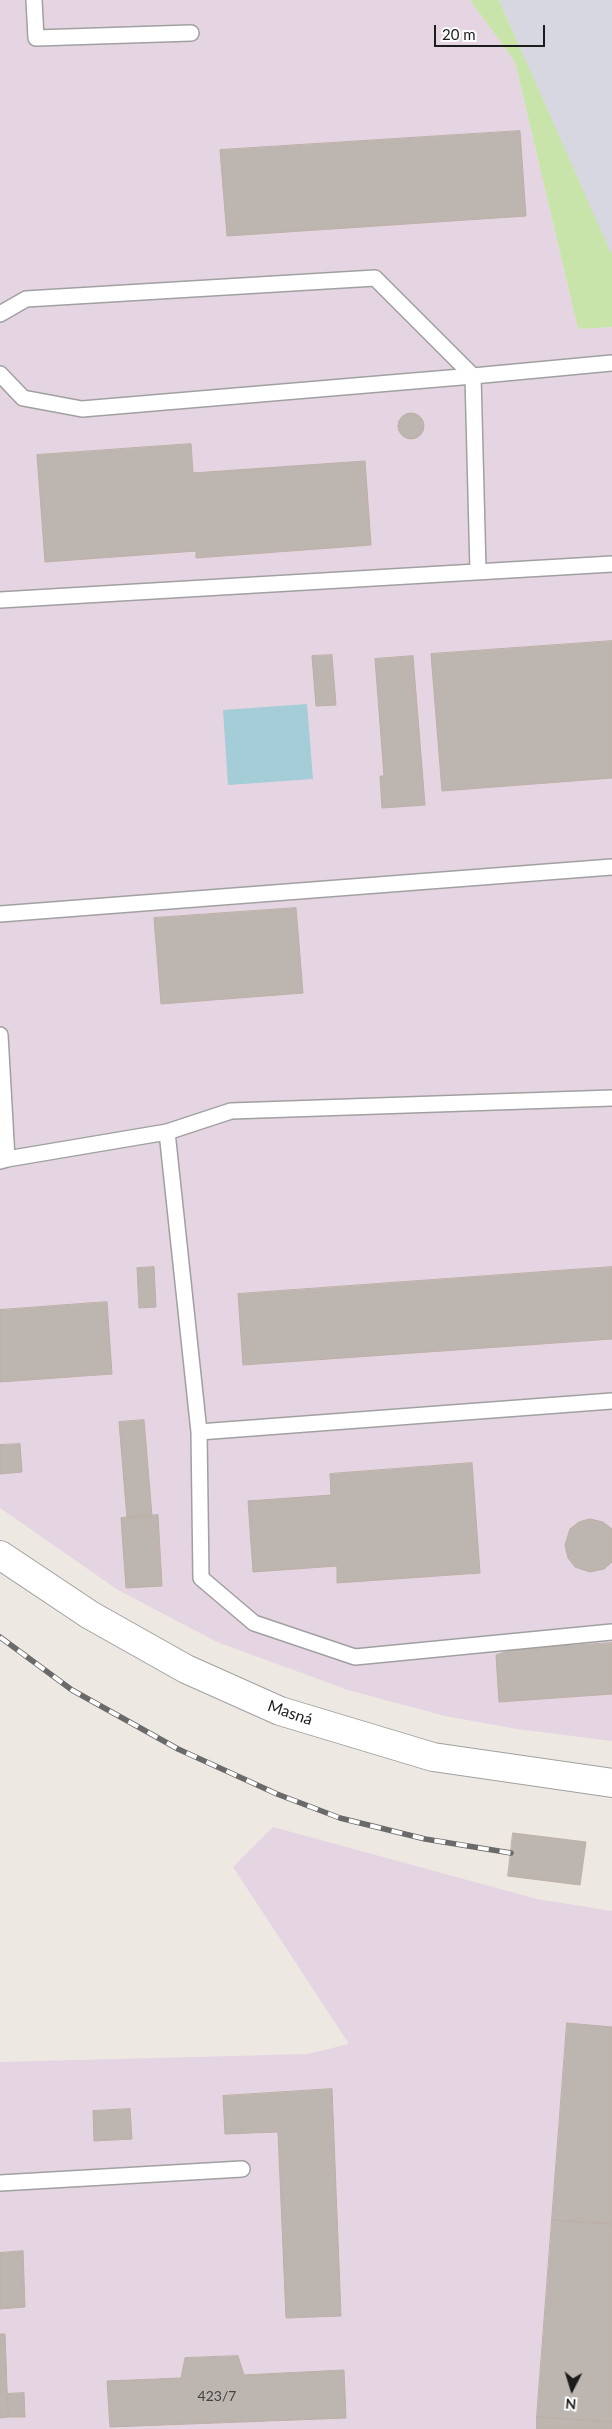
<!DOCTYPE html>
<meta charset="utf-8">
<style>
body{margin:0}
#map{position:relative;width:612px;height:2429px;overflow:hidden;background:#ede9e2;font-family:Lato,sans-serif}
canvas{display:block}
.north{position:absolute;left:547px;top:2364px;width:50px;height:50px;-webkit-text-stroke:4px #fff;paint-order:stroke;rotate:185deg;font-size:14px;font-weight:700;line-height:20px;text-align:center;color:#1c1c1c}
.north::after{content:'';display:block;margin:auto;width:18px;height:22px;background:#1c1c1c;clip-path:polygon(50% 0,100% 100%,50% 72%,0 100%)}
.scale{position:absolute;left:434px;top:25px;width:111px;height:22px;box-sizing:border-box;border:2px solid #1c1c1c;border-top:0;padding-left:6px;font-size:15px;line-height:18px;white-space:nowrap;color:#1c1c1c;-webkit-text-stroke:4px #fff;paint-order:stroke}
</style>
<div id="map">
<canvas width="612" height="2429"></canvas>
<div class="north">N</div>
<div class="scale">20 m</div>
</div>
<script>
const c = document.querySelector('canvas').getContext('2d');
c.lineJoin = 'round';
function fillPath(path, color) { c.fillStyle = color; c.fill(path, 'evenodd'); }
function stroke(path, color, width, dash) { c.strokeStyle = color; c.lineWidth = width; c.lineCap = dash ? 'butt' : 'round'; c.setLineDash(dash || []); c.stroke(path); }
function drawText(font, color, halo, rows, align = 'center') {
  c.font = font + ' Lato,sans-serif'; c.lineWidth = 4; c.setLineDash([]); c.textBaseline = 'middle'; c.strokeStyle = halo; c.fillStyle = color; for (const [text, x, y, turn = 0] of rows) {
    c.save(); c.translate(x, y); c.rotate((+turn || 0) * Math.PI / 180); c.textAlign = isNaN(turn) ? turn : align; if (halo) c.strokeText(text, 0, 0); c.fillText(text, 0, 0); c.restore();
  }
}
const industrial = new Path2D(`
 M0 0H470L515 62 578 329 612 327V1741L517 1729 445 1716 348 1690 217 1642 118 1590 0 1508Z
 M273 1827 537 1899 612 1911V2429H0V2062L307 2054 349 2044 233 1867Z`);
const grass = new Path2D(`
 M470 0H499L612 252V327L578 329 515 62Z`);
const plaza = new Path2D(`
 M499 0H612V252L611 253Z`);
const water = new Path2D(`
 M307 704 313 779 228 785 223 710Z`);
const building = new Path2D(`
 M520 131 526 216 227 236 220 150Z
 M398 426a13 13 0 1 1 26 0a13 13 0 1 1-26 0Z
 M191 444 193 473 365 461 371 545 196 558V551L45 562 37 455Z
 M612 641V778L442 791 431 654Z
 M332 655 336 705 316 706 312 656Z
 M413 656 425 805 382 808 380 776H384L375 659Z
 M296 908 303 993 161 1004 154 918Z
 M154 1267 156 1307 139 1308 137 1268Z
 M612 1267V1339L243 1365 238 1294Z
 M107 1302 112 1374 0 1382V1310Z
 M144 1420 152 1516 127 1518 119 1422Z
 M20 1444 22 1472 0 1474V1445Z
 M472 1463 480 1573 337 1583V1566L253 1572 248 1501 331 1495 330 1474Z
 M158 1515 162 1586 126 1588 121 1518Z
 M590 1519 603 1522 612 1529V1562L604 1569 590 1572 575 1567 568 1558 565 1545 570 1529 579 1522Z
 M612 1643V1694L499 1702 496 1655 515 1649Z
 M513 1833 586 1842 580 1885 508 1876Z
 M567 2023 612 2027V2224L552 2220Z
 M332 2089 341 2316 286 2318 278 2132 225 2134 223 2096Z
 M130 2109 132 2139 94 2141 93 2111Z
 M552 2220 612 2224V2422L537 2417Z
 M23 2251 25 2307 0 2309V2253Z
 M0 2334H5L8 2417 0 2418Z
 M238 2356 244 2375 344 2370 346 2418 110 2427 107 2381 181 2378 185 2358Z
 M24 2393 25 2417H8L7 2394Z
 M537 2417 612 2422V2429H537Z`);
const service = new Path2D(`
 M34 0 36 38 191 33
 M0 314 26 299 375 278 473 376 612 363
 M0 374 23 398 82 409 473 376 478 571
 M0 600 612 564
 M0 914 612 867
 M0 1035 7 1159 0 1161
 M167 1132 199 1432 201 1578 254 1623 355 1657 612 1632
 M7 1159 167 1132 231 1111 612 1098
 M199 1432 612 1401
 M0 2183 242 2169`);
const minor = new Path2D(`
 M0 1555 90 1615 186 1669 280 1711 433 1757 612 1783`);
const rail = new Path2D(`
 M0 1637 72 1690 178 1749 277 1794 340 1818 425 1839 511 1853`);
const numberNames = [
 ["423/7",217,2396]
];
const streetNames = [
 ["Masná",290,1713,19]
];
fillPath(industrial, '#e5d5e2');
fillPath(grass, '#c8e4ab');
fillPath(plaza, '#d7d7e2');
fillPath(water, '#a5cdd8');
fillPath(building, '#bdb5af');
stroke(building, '#bdb0a6', 1);
stroke(service, '#a0a0a0', 18);
stroke(minor, '#a0a0a0', 30);
stroke(service, '#fff', 15);
stroke(minor, '#fff', 28);
stroke(rail, '#6a6a6a', 5.5);
stroke(rail, '#fff', 4, [11]);
drawText('14px', '#444241', null, numberNames);
drawText('16px', '#1c1c1c', '#fff', streetNames);
</script>
